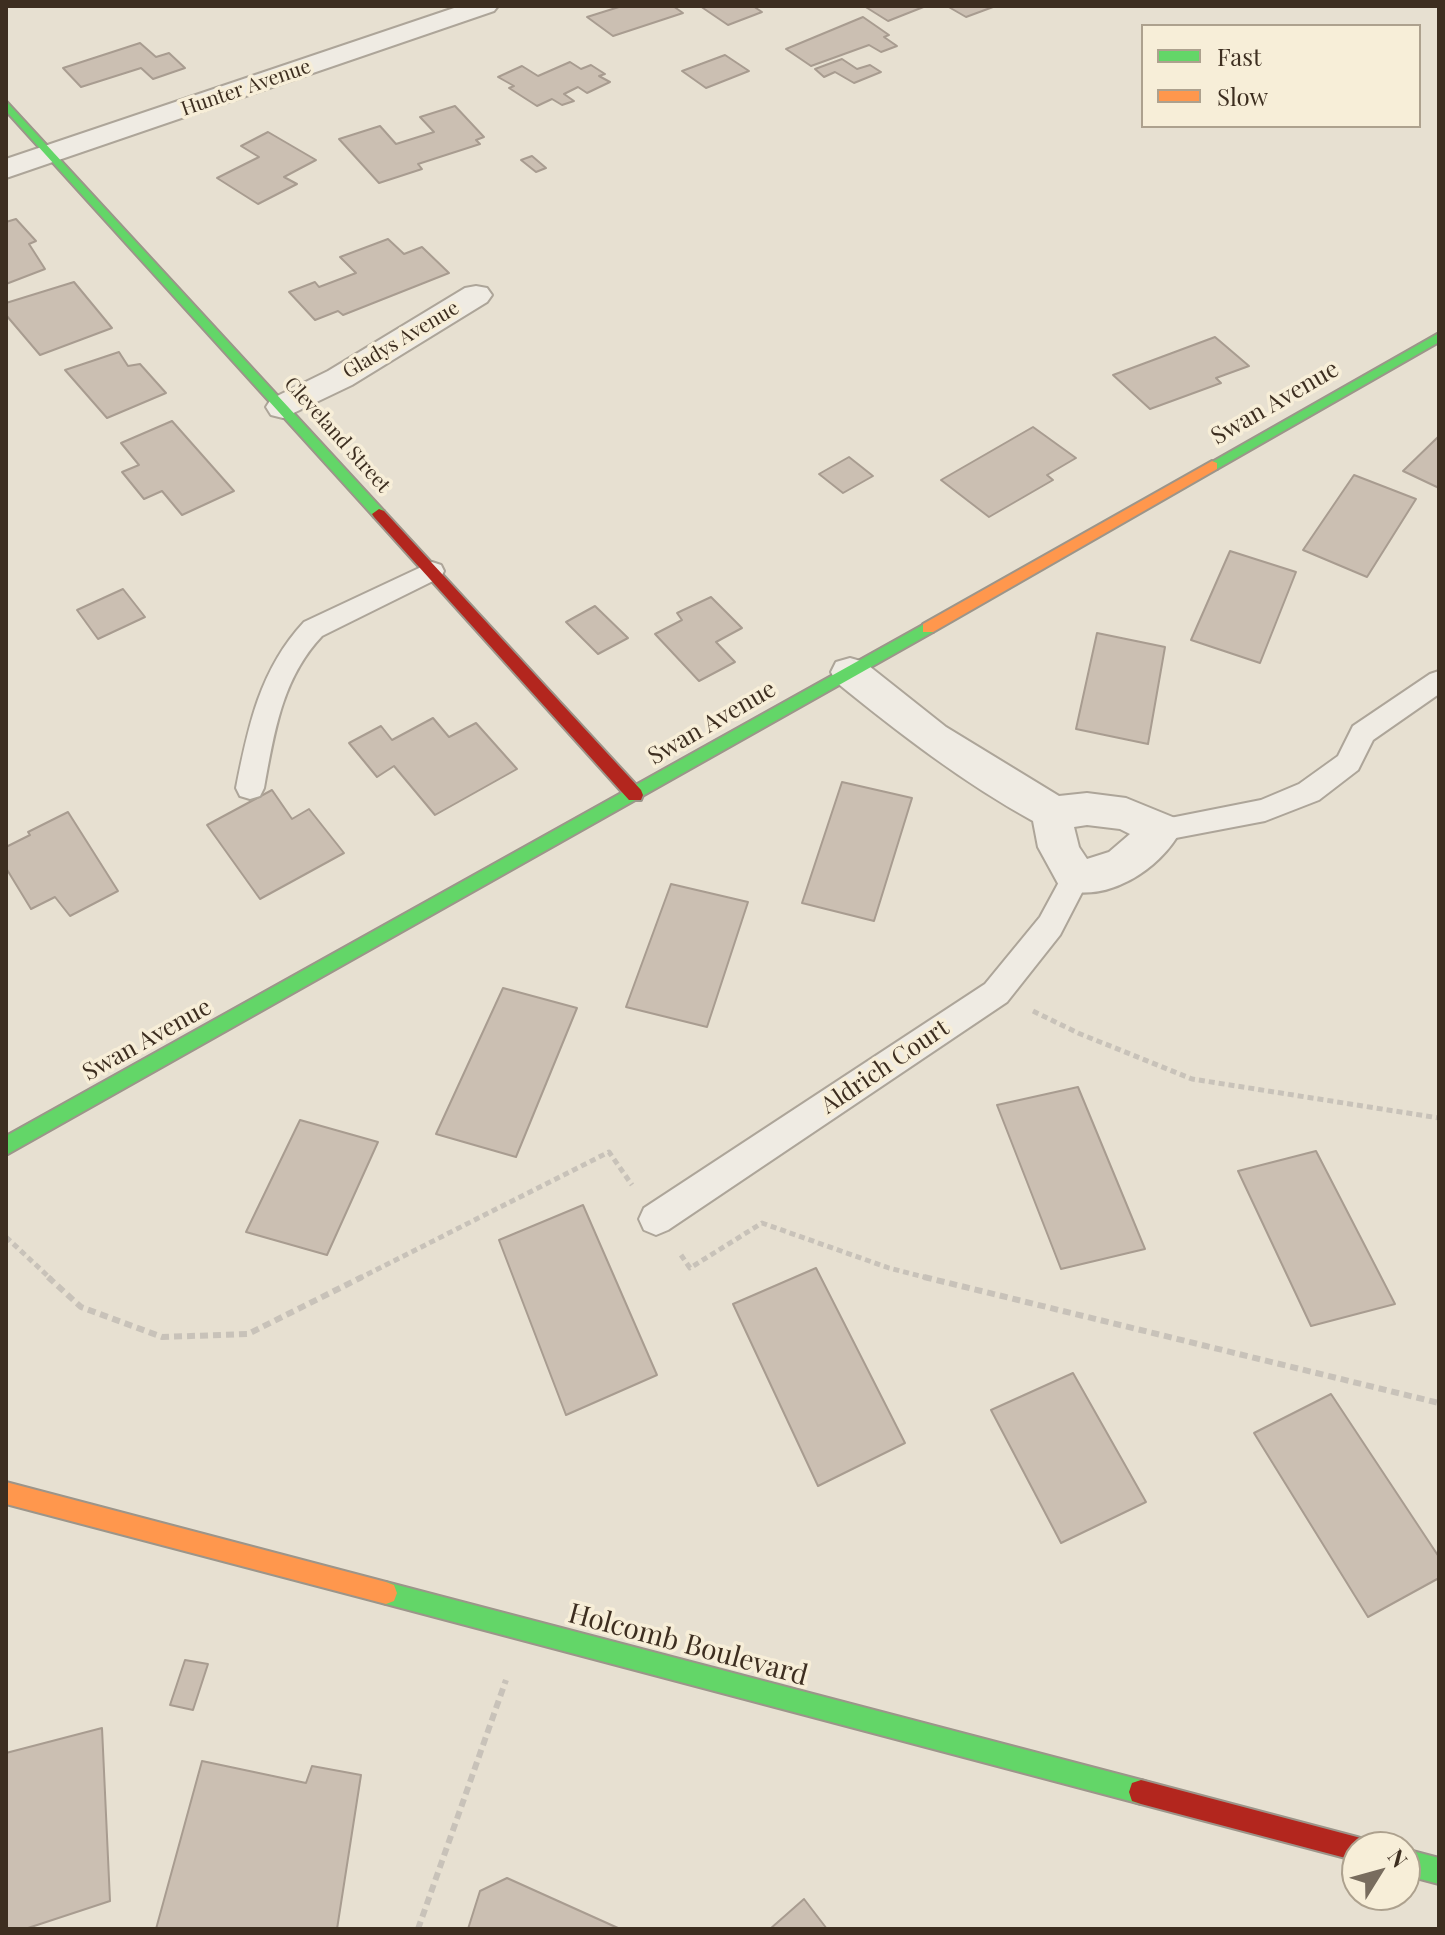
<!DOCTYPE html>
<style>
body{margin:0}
#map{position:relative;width:1445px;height:1935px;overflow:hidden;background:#e7e0d1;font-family:"Playfair Display",serif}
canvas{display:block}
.frame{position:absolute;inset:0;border:8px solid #3d2e20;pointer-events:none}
.legend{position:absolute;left:1141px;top:24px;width:280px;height:104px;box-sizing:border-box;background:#f7eed8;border:2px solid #ada18e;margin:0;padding:10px 14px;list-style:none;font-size:24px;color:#3d2e20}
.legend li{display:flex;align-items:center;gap:16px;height:40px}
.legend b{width:40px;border:2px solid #ada18e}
.north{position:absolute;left:1341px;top:1831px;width:80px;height:80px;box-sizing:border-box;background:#f7eed8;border:2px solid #ada18e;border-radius:50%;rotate:53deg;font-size:22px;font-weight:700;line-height:32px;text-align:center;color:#3d2e20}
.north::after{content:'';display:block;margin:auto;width:28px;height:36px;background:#786c5e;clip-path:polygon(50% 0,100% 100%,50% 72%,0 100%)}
</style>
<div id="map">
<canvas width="1445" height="1935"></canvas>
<div class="frame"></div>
<ul class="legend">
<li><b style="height:10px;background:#63d668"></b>Fast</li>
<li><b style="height:10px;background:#ff974d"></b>Slow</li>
</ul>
<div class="north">N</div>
</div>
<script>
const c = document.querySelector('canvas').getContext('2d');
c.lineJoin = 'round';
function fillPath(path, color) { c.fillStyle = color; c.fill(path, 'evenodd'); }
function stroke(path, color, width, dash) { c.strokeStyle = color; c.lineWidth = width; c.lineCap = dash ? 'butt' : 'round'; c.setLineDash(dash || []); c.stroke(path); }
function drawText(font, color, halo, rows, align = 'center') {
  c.font = font + ' "Playfair Display",serif'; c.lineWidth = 7; c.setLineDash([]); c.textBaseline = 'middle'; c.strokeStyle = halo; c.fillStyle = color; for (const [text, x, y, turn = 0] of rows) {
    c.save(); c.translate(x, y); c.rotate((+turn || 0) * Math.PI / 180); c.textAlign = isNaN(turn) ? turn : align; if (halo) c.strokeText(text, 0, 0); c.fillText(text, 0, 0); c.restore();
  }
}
const building = new Path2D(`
 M622 6H673L683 13 613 36 587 17Z
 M700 6H753L762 12 728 25Z
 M864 6H926L888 21Z
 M947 6H991L993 7 966 17Z
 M863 17 889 35 884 37 897 46 881 52 869 45 811 66 786 49Z
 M140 43 156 57 169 53 185 68 153 79 141 68 81 87 63 68Z
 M725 55 749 71 706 88 682 71Z
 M842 59 857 69 870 65 881 72 854 83 835 72 824 77 815 69Z
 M570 62 581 69 591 65 605 74 599 76 610 82 587 93 578 87 564 94 574 101 562 105 552 99 537 106 509 88 514 86 498 77 522 66 538 76Z
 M455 106 484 137 476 140 480 144 418 164 422 169 379 183 339 139 380 126 396 144 434 132 420 117Z
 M268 132 316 160 284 177 297 184 258 204 217 178 259 157 241 146Z
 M532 156 546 168 536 172 521 160Z
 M16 219 36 241 29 244 45 269 6 284V222Z
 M388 239 404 254 422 247 449 273 343 315 338 311 315 320 289 292 315 282 319 287 356 273 340 257Z
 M74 282 112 328 40 355 6 315V303Z
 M1215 337 1249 366 1216 378 1221 383 1150 409 1113 375Z
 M119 352 128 366 140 364 166 393 107 418 65 370Z
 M172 421 234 491 182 515 162 491 144 499 122 472 139 465 121 443Z
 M1033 427 1076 458 1047 475 1053 480 989 517 941 480Z
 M1439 436V488L1403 471Z
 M849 457 873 476 843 493 819 474Z
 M1354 475 1416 499 1367 577 1303 550Z
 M1230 551 1296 572 1260 663 1191 640Z
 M123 589 145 617 98 639 77 610Z
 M711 597 742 628 716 642 735 662 699 681 655 634 682 620 677 613Z
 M595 606 628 638 598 654 566 622Z
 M1097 633 1165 647 1148 744 1076 729Z
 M433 718 449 737 476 723 517 769 435 815 394 766 377 777 349 743 381 726 392 740Z
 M842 782 912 798 874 921 802 903Z
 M272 790 292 819 309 809 344 853 260 899 207 825Z
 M68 812 118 891 70 916 55 897 31 909 6 868V847L30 835 28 832Z
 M671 884 748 902 707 1027 626 1007Z
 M503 988 577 1008 516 1157 436 1134Z
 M1078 1087 1145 1249 1061 1269 997 1105Z
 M300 1120 378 1142 327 1255 246 1232Z
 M1316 1151 1395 1304 1311 1326 1238 1171Z
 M583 1205 657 1375 566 1415 499 1240Z
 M816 1268 905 1443 818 1486 733 1304Z
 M1073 1373 1146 1502 1061 1543 991 1410Z
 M1331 1394 1439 1557V1578L1368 1617 1254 1433Z
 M185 1660 208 1664 193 1710 170 1705Z
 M102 1728 110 1901 25 1929H6V1753Z
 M202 1761 306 1783 312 1766 361 1775 337 1929H156Z
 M507 1878 618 1928V1929H468L480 1891Z
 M804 1899 827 1929H770Z`);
const pathFar1 = new Path2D(`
 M1033 1011 1078 1033 1192 1079 1439 1118
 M6 1237 51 1279
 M681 1255 690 1268 762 1223 889 1268 932 1279
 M358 1279 609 1152 632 1185`);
const path = new Path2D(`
 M48 1277 81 1307 162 1337 248 1334 362 1277
 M924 1277 1439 1403
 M418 1929 506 1680`);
const lane = new Path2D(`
 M432 562 441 565 444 571 441 577 322 636C282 678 274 733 264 788L260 796 250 799 240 796 236 788C248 727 260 669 304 622Z
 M1439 671V694L1373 740 1358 770 1319 800 1265 821 1160 841 1150 838 1146 830 1150 822 1261 800 1299 784 1338 756 1353 726 1430 674Z
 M1076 865 1086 869 1090 877 1060 935 1007 1002 668 1230 656 1235 644 1230 639 1219 644 1208 985 984 1040 917 1066 869Z`);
const street = new Path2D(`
 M460 6H498L494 11 6 178V159Z
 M476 286 487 288 492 295 487 302 352 385 283 418 271 415 266 407 271 399 328 371 465 288Z
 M850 658 864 662 946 727 1059 796 1087 793 1126 798 1175 818 1181 830C1160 870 1106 904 1061 889L1038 847 1033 821C962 782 899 733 836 682L831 672 836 662ZM1087 825 1120 829 1130 834 1109 852 1087 859 1079 847 1074 827Z`);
const fast = new Path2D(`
 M6 101 384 511V517H374L6 111Z
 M1439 333V342L1217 469H1207L1205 466Z
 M928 622 933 624V632L6 1155V1136Z
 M386 1582 1141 1780 1150 1783 1153 1792 1150 1801 1141 1804 386 1604 378 1601 375 1593 378 1585Z
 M1405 1849 1439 1858V1884L1405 1875Z`);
const slow = new Path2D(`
 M1212 461 1217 463V469L933 632H923V624Z
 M6 1482 386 1582 394 1585 397 1593 394 1601 386 1604 6 1504Z`);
const jam = new Path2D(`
 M379 509 384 511 641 790 643 795 641 800H629L374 517 372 514Z
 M1141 1780 1357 1837 1366 1840 1369 1847H1357V1861L1141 1804 1132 1801 1129 1792 1132 1783Z`);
const farStreetnames = [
 ["Hunter Avenue",246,88,-19],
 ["Gladys Avenue",401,340,-31],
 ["Cleveland Street",337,435,48]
];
const streetNames = [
 ["Swan Avenue",1275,403,-30],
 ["Swan Avenue",712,723,-30],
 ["Swan Avenue",147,1040,-29],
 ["Aldrich Court",885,1067,-34]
];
const nearStreetnames = [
 ["Holcomb Boulevard",688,1645,15]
];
fillPath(building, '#cbbfb2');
stroke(building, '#a89c90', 2);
stroke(lane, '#ada599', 4);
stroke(street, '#ada599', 4);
stroke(fast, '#9c958a', 4);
stroke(slow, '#9c958a', 4);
stroke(jam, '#9c958a', 4);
stroke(pathFar1, '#c8c2b9', 5, [6, 4]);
stroke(path, '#c8c2b9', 6, [8, 5]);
fillPath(lane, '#efebe3');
fillPath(street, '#efebe3');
fillPath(fast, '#63d668');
fillPath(slow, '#ff974d');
fillPath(jam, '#b3261e');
drawText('20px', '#3d2e20', '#f7eed8', farStreetnames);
drawText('24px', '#3d2e20', '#f7eed8', streetNames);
drawText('28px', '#3d2e20', '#f7eed8', nearStreetnames);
</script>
